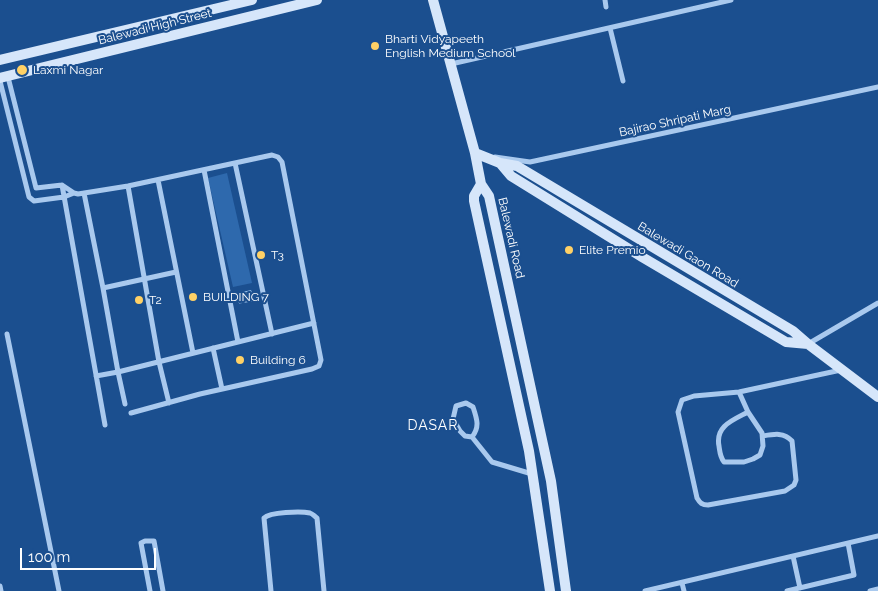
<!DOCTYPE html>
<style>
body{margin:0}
#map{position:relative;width:878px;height:591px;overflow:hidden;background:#1b4f8f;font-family:Raleway,sans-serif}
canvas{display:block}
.scale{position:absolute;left:20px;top:548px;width:136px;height:22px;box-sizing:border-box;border:2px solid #fff;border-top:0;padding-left:6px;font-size:15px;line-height:18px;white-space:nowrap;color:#fff;-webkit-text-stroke:4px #1b4f8f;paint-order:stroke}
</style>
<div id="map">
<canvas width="878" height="591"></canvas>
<div class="scale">100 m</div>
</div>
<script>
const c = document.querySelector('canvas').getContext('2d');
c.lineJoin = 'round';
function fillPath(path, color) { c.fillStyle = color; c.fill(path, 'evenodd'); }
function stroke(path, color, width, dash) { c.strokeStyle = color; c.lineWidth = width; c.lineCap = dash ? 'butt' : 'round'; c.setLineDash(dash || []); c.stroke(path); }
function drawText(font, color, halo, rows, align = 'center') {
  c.font = font + ' Raleway,sans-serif'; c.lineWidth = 4; c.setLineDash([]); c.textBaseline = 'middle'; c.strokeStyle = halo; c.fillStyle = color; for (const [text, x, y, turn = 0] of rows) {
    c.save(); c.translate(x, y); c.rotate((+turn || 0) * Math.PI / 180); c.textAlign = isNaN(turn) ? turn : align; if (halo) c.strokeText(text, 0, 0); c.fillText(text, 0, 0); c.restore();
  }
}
const green = new Path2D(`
 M227 173 252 283 233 287 208 178Z`);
const water = new Path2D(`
 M251 291 253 301 239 303 237 294Z`);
const street = new Path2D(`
 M605 0 606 7
 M610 28 623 81
 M451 64 731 0
 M8 77 36 188 62 185 74 193 78 194 128 186 272 155 278 157 282 162 321 360 319 366 312 369 200 394 131 413
 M0 81 29 197 34 201 64 197 74 193
 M495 157 530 162 878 87
 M235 163 272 334
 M204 170 238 342
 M158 180 193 353
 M62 185 105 425
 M128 186 159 362 169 403
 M84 193 103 288 176 272
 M103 288 118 372 314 323
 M7 334 59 591
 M808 344 878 303
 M213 348 222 389
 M96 376 118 372 125 404
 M739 392 748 412 762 433 763 446 760 455 753 459 744 462H724C720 457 720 453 719 446 715 426 733 420 748 412
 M763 436C774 434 784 432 792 441L796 480 794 485 785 491 708 505C702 505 700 503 697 498L678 412 682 400 694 396 739 392 841 370
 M472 437C480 427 477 419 473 407L466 403 456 406 453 419 460 431 465 436 472 437 492 462 532 474
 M793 556 800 588
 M682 583 684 591
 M0 586 1 591
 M150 591 141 543 145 541H154L163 591
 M271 591 264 518C270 512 301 511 310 513 313 514 314 516 317 518L324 591
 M645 591 878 536
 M787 591 854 575 848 543
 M870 591 878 589`);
const secondary = new Path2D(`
 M433 0 475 153 481 184 489 196 551 481 566 591
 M0 60 252 0
 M0 78 317 0
 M475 153 500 163 517 166 793 331 808 344 878 397
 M500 163 511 176 642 257 786 342 808 344
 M481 184 474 196V201L529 451 550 591`);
const markers = [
 [375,46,5,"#ffd166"],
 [22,70,6,"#ffd166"],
 [569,250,5,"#ffd166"],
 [261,255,5,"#ffd166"],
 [193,297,5,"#ffd166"],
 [139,300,5,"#ffd166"],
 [240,360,5,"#ffd166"]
];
const streetNames = [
 ["Balewadi High Street",155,27,-14],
 ["Bajirao Shripati Marg",675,121,-12],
 ["Balewadi Road",511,238,77],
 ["Balewadi Gaon Road",688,255,31]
];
const poiNames = [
 ["Bharti Vidyapeeth",385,39],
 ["English Medium School",385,53],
 ["Laxmi Nagar",33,70],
 ["Elite Premio",579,250],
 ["T3",271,255],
 ["BUILDING 7",203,297],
 ["T2",149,300],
 ["Building 6",250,360]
];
const neighbourhoodNames = [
 ["DASAR",433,426]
];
fillPath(green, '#2e69ad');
fillPath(water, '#3c6290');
stroke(water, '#9cc4f0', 1);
stroke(street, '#a9c9ee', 5);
stroke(secondary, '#d6e6fa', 10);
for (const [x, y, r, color] of markers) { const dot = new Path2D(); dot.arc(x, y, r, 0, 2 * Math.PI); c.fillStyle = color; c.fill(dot); stroke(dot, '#1b4f8f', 2); }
drawText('12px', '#fff', '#1b4f8f', streetNames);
drawText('12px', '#fff', '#1b4f8f', poiNames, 'left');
c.letterSpacing = '1px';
drawText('14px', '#fff', '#1b4f8f', neighbourhoodNames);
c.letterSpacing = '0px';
</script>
